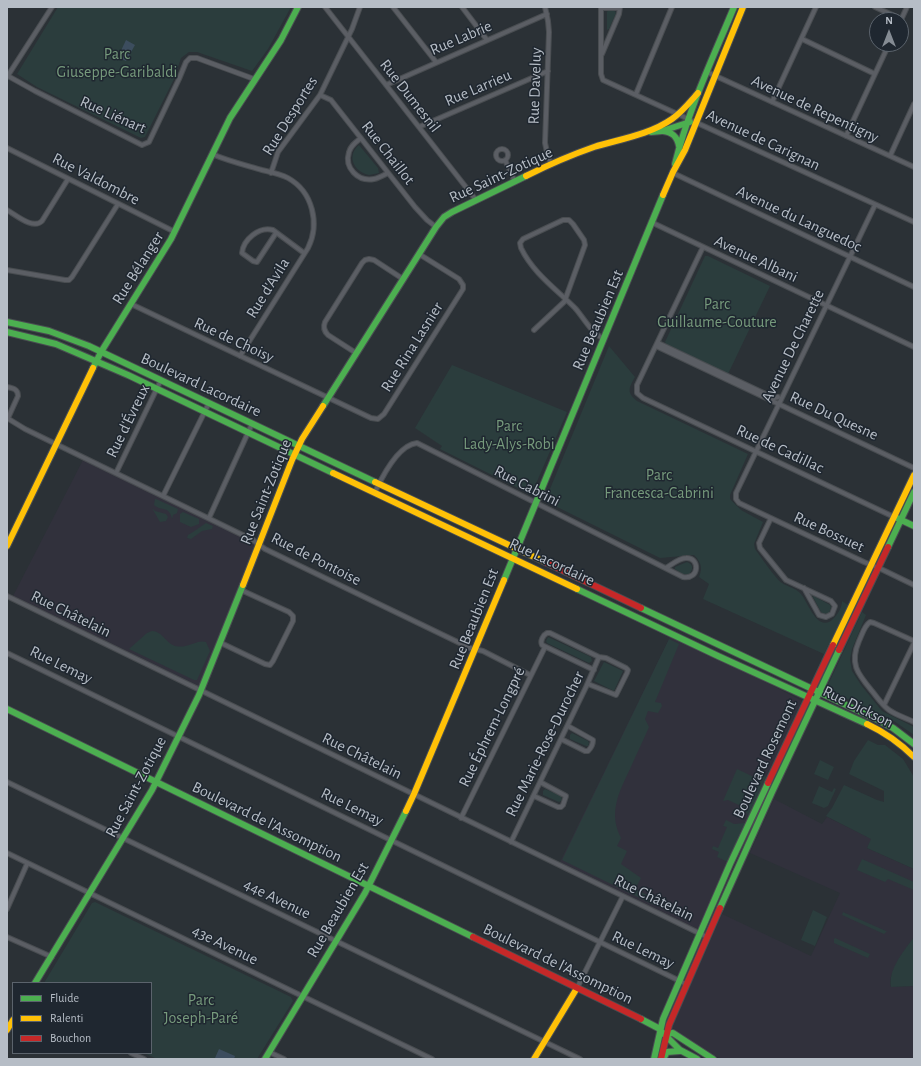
<!DOCTYPE html>
<meta charset="utf-8">
<style>
body{margin:0}
#map{position:relative;width:921px;height:1066px;overflow:hidden;background:#2b3136;font-family:"Alegreya Sans",sans-serif}
canvas{display:block}
.frame{position:absolute;inset:0;border:8px solid #b6bdc6;pointer-events:none}
.legend{position:absolute;left:12px;top:982px;width:140px;height:72px;box-sizing:border-box;background:#1f2730;border:1px solid #5b636c;margin:0;padding:5px 7px;list-style:none;font-size:12px;color:#b6bdc6}
.legend li{display:flex;align-items:center;gap:8px;height:20px}
.legend b{width:20px;border:1px solid #5b636c}
.north{position:absolute;left:869px;top:12px;width:40px;height:40px;box-sizing:border-box;background:#1f2730;border:1px solid #5b636c;border-radius:50%;rotate:0deg;font-size:11px;font-weight:700;line-height:16px;text-align:center;color:#b6bdc6}
.north::after{content:'';display:block;margin:auto;width:14px;height:18px;background:#858c94;clip-path:polygon(50% 0,100% 100%,50% 72%,0 100%)}
</style>
<div id="map">
<canvas width="921" height="1066"></canvas>
<div class="frame"></div>
<ul class="legend">
<li><b style="height:5px;background:#4caf50"></b>Fluide</li>
<li><b style="height:5px;background:#ffc107"></b>Ralenti</li>
<li><b style="height:5px;background:#c62828"></b>Bouchon</li>
</ul>
<div class="north">N</div>
</div>
<script>
const c = document.querySelector('canvas').getContext('2d');
c.lineJoin = 'round';
function fillPath(path, color) { c.fillStyle = color; c.fill(path, 'evenodd'); }
function stroke(path, color, width, dash) { c.strokeStyle = color; c.lineWidth = width; c.lineCap = dash ? 'butt' : 'round'; c.setLineDash(dash || []); c.stroke(path); }
function drawText(font, color, halo, rows, align = 'center') {
  c.font = font + ' "Alegreya Sans",sans-serif'; c.lineWidth = 3; c.setLineDash([]); c.textBaseline = 'middle'; c.strokeStyle = halo; c.fillStyle = color; for (const [text, x, y, turn = 0] of rows) {
    c.save(); c.translate(x, y); c.rotate((+turn || 0) * Math.PI / 180); c.textAlign = isNaN(turn) ? turn : align; if (halo) c.strokeText(text, 0, 0); c.fillText(text, 0, 0); c.restore();
  }
}
const medical = new Path2D(`
 M84 458 259 544 201 691 12 598Z
 M672 633 802 701 700 934 559 864Z
 M774 799 822 824 827 817 872 839 867 848 914 869V937L897 962 891 977 890 983 891 987 914 986V1059H722L702 1050 673 1028V1024L722 914 811 956 840 893 750 853Z`);
const green = new Path2D(`
 M58 7H291L268 49 252 71 197 52H189L181 58 174 79 145 137 141 138 37 87 17 74Z
 M608 10H614L616 13 609 29 607 30V12Z
 M359 145 378 168 379 173 369 175C354 172 346 156 359 145Z
 M705 256H708L770 286 728 374 666 344 665 342Z
 M609 346 635 377C629 388 626 392 637 401L748 454 730 495V499L741 510 763 522 754 544 755 549C761 557 775 578 782 583 788 587 796 588 801 594 808 602 818 635 834 618 838 614 842 607 842 601L848 605 824 654 703 599 709 584 699 577C703 568 701 562 694 555L660 558 545 501Z
 M452 365 567 412 532 493 530 494 440 449 442 446 415 428Z
 M155 499H156L178 509 177 513 173 515 172 519C169 505 162 512 154 505Z
 M152 508 155 511 166 514 168 517 166 521 160 522Z
 M183 512 199 519V524L191 527 180 522V514Z
 M206 523 213 526 212 529 202 531 191 539 187 538 188 535 193 532Z
 M687 562C693 564 694 569 689 574H683L675 569V567Z
 M812 595 830 605 831 607 829 613 824 614 821 612Z
 M862 612 866 615 852 649 850 659 852 671 861 685 882 711 914 727V735L891 719 830 691 831 690 826 689Z
 M152 631C162 631 166 643 175 646 188 649 197 639 206 642L210 651 197 680H194L129 649 147 633Z
 M548 637 591 657 592 661 589 663 547 643 546 641Z
 M669 639 679 644 655 702 661 703 662 706 658 713 648 711 645 719 649 727C643 741 636 755 630 769 619 792 608 813 621 838L617 846 627 851 621 864 641 878 635 889 657 900 654 905 562 860Z
 M604 662 623 671 614 691 594 681Z
 M572 733 588 741 589 743 588 746H586L570 739V735Z
 M868 740 878 745H885L903 759 914 777V869L867 848 871 839 826 816 832 808 844 785 877 800 884 802V791L849 774 854 761Z
 M820 760 834 767 828 780 814 774Z
 M737 769 758 779 760 774 767 777 749 816 741 806 728 800 723 801Z
 M819 786 832 792 834 788 836 789 828 806 824 808 812 803Z
 M545 789 561 796 562 798 561 801 559 802 543 795V791Z
 M726 820 734 824 746 823 728 862 717 857 719 852 712 849 713 846 718 848 727 827 723 826Z
 M862 859 914 882V890L888 879 885 882 857 870Z
 M95 902 291 997 293 1001 257 1059H157L144 1053H151V983H44L92 903Z
 M813 910 827 917 815 946 801 940Z
 M843 912 886 931H887L884 934 842 915Z
 M914 937V986L891 987C888 969 904 951 914 937Z
 M835 938 870 954 868 958 834 943V939Z`);
const water = new Path2D(`
 M126 40 135 45 126 61 118 57Z
 M219 1049 235 1056 234 1059H218L215 1058Z`);
const street = new Path2D(`
 M325 7 476 200
 M393 7 436 62
 M462 7 487 40
 M545 7 548 21 549 32 545 143 547 152 551 165
 M601 7V74L603 80 914 222
 M875 7 901 19
 M601 8H619
 M901 20 907 7
 M802 39 875 74
 M602 54 619 14 620 7
 M707 72 914 167
 M8 76 35 91 142 145 149 142 179 79 186 62 190 58H197L254 79
 M7 77 52 7
 M386 85 547 14
 M636 94 672 7
 M320 95 331 100 415 207 427 220 436 227
 M772 102 816 7
 M419 127 548 71
 M846 136 889 44
 M361 138C356 142 351 145 349 152 344 168 358 182 374 179 379 178 384 175 388 173
 M7 148 175 232
 M496 155a6 6 0 1 1 12 0a6 6 0 1 1-12 0Z
 M212 154C228 161 245 165 262 170 271 172 281 174 288 178 313 192 320 224 308 248L240 356
 M890 156 914 104
 M505 160 515 182
 M271 173 278 152 320 95 352 29 360 7
 M673 173 914 287
 M875 205 736 493V499L739 503 864 562 881 569 914 585
 M7 210C16 215 33 230 42 221L68 179
 M653 223 914 347
 M276 233 257 262 253 261 242 253C243 240 259 226 273 230L304 253
 M703 247 637 385V393L643 398 894 517
 M7 270 65 280H69L72 277 118 204
 M131 304 371 418 378 419 384 414 463 289V285L459 279 419 254
 M534 330 564 302 565 300 585 245 584 240 573 224 569 220H563L523 239 520 243 521 248C533 273 556 289 575 308 584 318 591 333 604 339
 M658 343 774 398 778 397
 M656 346 914 468
 M356 353 328 335C324 331 323 327 325 322L362 263 365 260 369 259 374 260 403 279
 M7 387C13 388 18 389 18 396L8 418
 M7 418 25 429 253 540 265 549 470 648 483 651 530 675
 M116 473 161 380
 M375 492C382 477 398 445 417 443L683 577C700 580 700 557 686 558 679 558 671 565 666 568
 M163 496 209 403
 M209 518 252 424
 M771 518 759 543 760 548 786 580 831 601 835 606 832 614 826 617 819 615 804 588
 M7 596 707 937
 M914 641 874 623 870 622C864 626 862 635 859 641 849 664 858 674 872 691 877 697 882 705 889 710 896 715 906 718 914 722
 M221 643 265 664 270 665 273 661 293 621V616L289 612 241 590
 M7 653 686 984
 M588 684 616 695 627 673 628 670 626 668 606 658 599 657 550 633H547C543 635 540 641 542 645L594 670
 M884 705 914 643
 M561 739 585 751H588C591 748 593 744 593 740L568 726
 M7 782 580 1059
 M534 796 558 807H561L563 805 566 796 540 782
 M461 818 545 647
 M511 842 586 687 599 657
 M7 853 432 1059
 M7 909 27 864
 M7 937 52 957
 M577 988 623 896
 M269 1052 284 1059
 M131 1053 144 1059`);
const fast = new Path2D(`
 M663 131C672 132 677 136 679 146
 M651 132 662 131 690 122
 M675 164C688 110 713 58 734 7
 M7 322 49 331 89 346 375 482
 M7 332 56 344 128 375 333 473
 M93 368 101 352 171 239 230 118 281 40 298 7
 M323 406 436 227 444 217 452 212 526 176
 M897 518 914 526
 M888 547 914 492
 M504 580 663 195
 M577 589 718 656 867 724
 M641 608 878 720 893 728 914 744
 M7 709 473 937
 M720 908 772 792 839 650
 M35 983 152 790 199 695 243 585
 M641 1019 658 1028 680 1050 697 1059
 M666 1034 673 1033 713 1059
 M265 1059 365 893 406 811
 M654 1059 663 1019 730 864 768 783
 M663 1059 667 1052 680 1051`);
const slow = new Path2D(`
 M526 176C548 165 571 155 594 147 620 139 649 135 672 119 682 112 690 102 698 93
 M663 195 673 172 685 150 743 7
 M333 473 577 589
 M375 482 545 562
 M7 546 93 368
 M243 585 292 460 302 439 323 406
 M833 645 914 475
 M867 724C886 733 899 742 914 757
 M406 811 414 794 504 580
 M7 1030 13 1020
 M534 1059 577 988`);
const jam = new Path2D(`
 M545 562 641 608
 M839 650 888 547
 M768 783 833 645
 M473 937 641 1019
 M661 1059 669 1025 720 908`);
const streetNames = [
 ["Rue Labrie",461,38,-23],
 ["Rue Daveluy",535,86,-88],
 ["Rue Larrieu",478,88,-23],
 ["Rue Dumesnil",410,96,52],
 ["Avenue de Repentigny",815,109,25],
 ["Rue Liénart",113,115,24],
 ["Rue Desportes",290,116,-58],
 ["Avenue de Carignan",763,140,25],
 ["Rue Chaillot",388,153,52],
 ["Rue Saint-Zotique",501,175,-25],
 ["Rue Valdombre",96,179,27],
 ["Avenue du Languedoc",799,219,25],
 ["Avenue Albani",756,259,25],
 ["Rue Bélanger",138,268,-58],
 ["Rue d'Avila",268,288,-58],
 ["Rue Beaubien Est",598,320,-67],
 ["Rue de Choisy",234,340,25],
 ["Avenue De Charette",793,346,-64],
 ["Rue Rina Lasnier",412,347,-58],
 ["Boulevard Lacordaire",201,385,25],
 ["Rue Du Quesne",834,416,25],
 ["Rue d'Évreux",128,421,-64],
 ["Rue de Cadillac",780,449,25],
 ["Rue Cabrini",527,486,27],
 ["Rue Saint-Zotique",266,492,-68],
 ["Rue Bossuet",829,532,25],
 ["Rue de Pontoise",316,559,27],
 ["Rue Lacordaire",552,562,25],
 ["Rue Châtelain",71,614,26],
 ["Rue Beaubien Est",474,619,-68],
 ["Rue Lemay",61,665,26],
 ["Rue Dickson",858,707,26],
 ["Rue Éphrem-Longpré",492,727,-64],
 ["Rue Marie-Rose-Durocher",545,744,-64],
 ["Rue Châtelain",362,756,26],
 ["Boulevard Rosemont",765,759,-65],
 ["Rue Saint-Zotique",136,787,-62],
 ["Rue Lemay",352,807,26],
 ["Boulevard de l'Assomption",267,822,26],
 ["Rue Châtelain",654,898,26],
 ["44e Avenue",277,899,26],
 ["Rue Beaubien Est",338,910,-60],
 ["43e Avenue",225,945,26],
 ["Rue Lemay",643,950,26],
 ["Boulevard de l'Assomption",558,964,26]
];
const parkNames = [
 ["Parc",117,54],
 ["Giuseppe-Garibaldi",117,72],
 ["Parc",717,304],
 ["Guillaume-Couture",717,322],
 ["Parc",509,426],
 ["Lady-Alys-Robi",509,444],
 ["Parc",659,475],
 ["Francesca-Cabrini",659,493],
 ["Parc",201,1000],
 ["Joseph-Paré",201,1018]
];
fillPath(medical, '#31313c');
fillPath(green, '#2b3d3d');
fillPath(water, '#3c4d5e');
stroke(street, '#494d51', 6);
stroke(fast, '#494d51', 8);
stroke(slow, '#494d51', 8);
stroke(jam, '#494d51', 8);
stroke(street, '#5b5e64', 4);
stroke(fast, '#4caf50', 6);
stroke(slow, '#ffc107', 6);
stroke(jam, '#c62828', 6);
drawText('16px', '#b6bdc6', '#1f2730', streetNames);
drawText('16px', '#769a7c', '#1f2730', parkNames);
</script>
